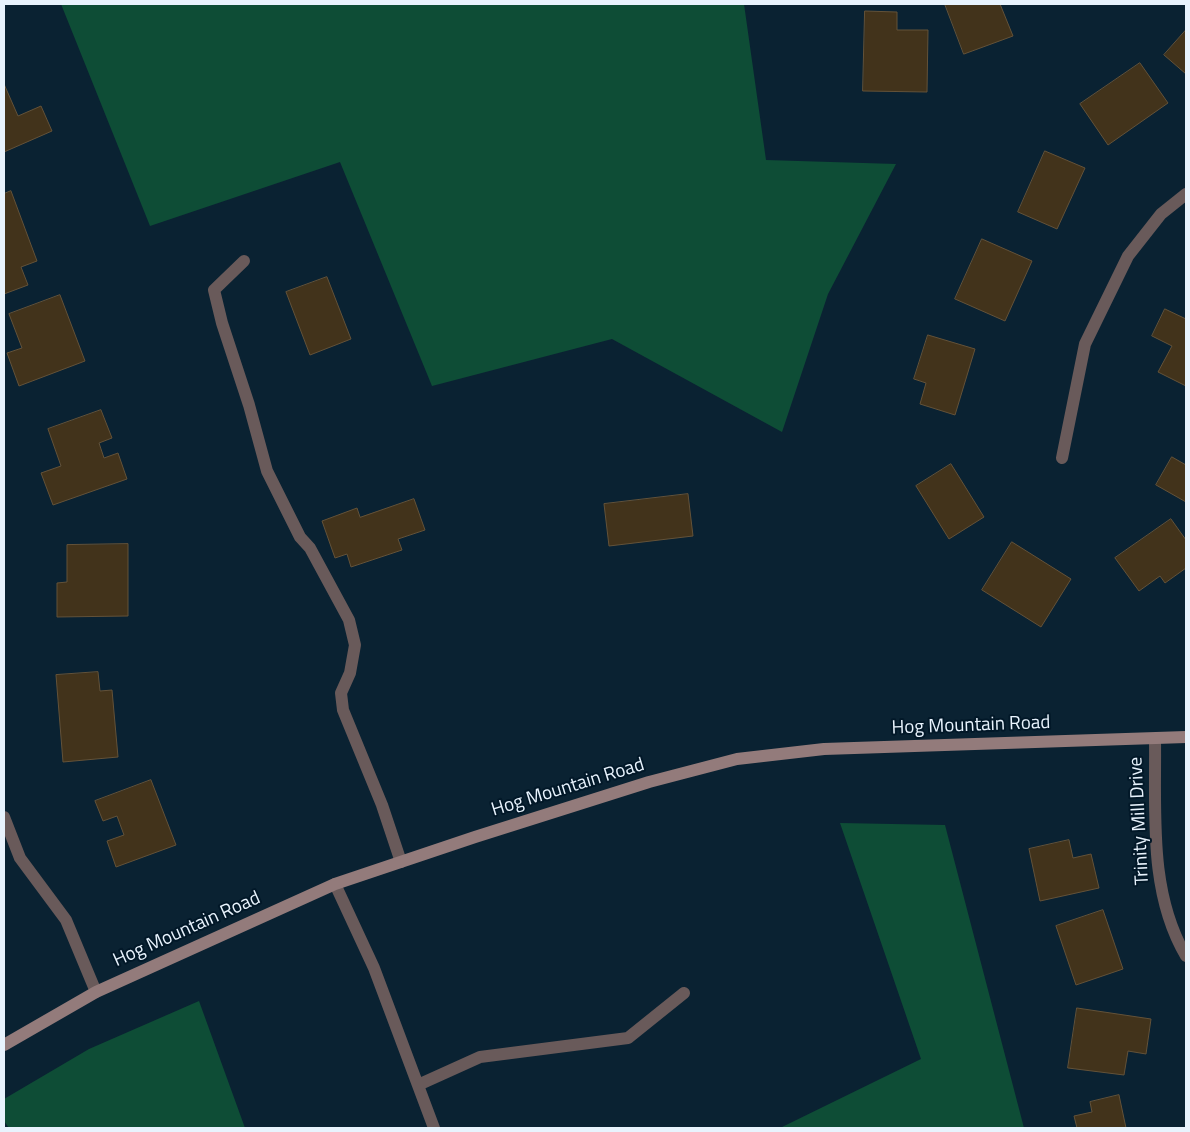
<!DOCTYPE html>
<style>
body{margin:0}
#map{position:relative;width:1190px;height:1132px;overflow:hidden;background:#0a2232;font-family:"Titillium Web",sans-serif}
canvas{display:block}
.frame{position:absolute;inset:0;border:5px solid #e8f3fd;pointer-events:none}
</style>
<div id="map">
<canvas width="1190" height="1132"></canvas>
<div class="frame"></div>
</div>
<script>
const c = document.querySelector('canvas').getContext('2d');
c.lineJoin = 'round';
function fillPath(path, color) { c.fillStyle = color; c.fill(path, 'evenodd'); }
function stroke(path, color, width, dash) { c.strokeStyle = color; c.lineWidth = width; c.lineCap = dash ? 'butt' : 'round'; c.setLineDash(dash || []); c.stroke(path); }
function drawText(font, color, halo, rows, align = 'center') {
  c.font = font + ' "Titillium Web",sans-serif'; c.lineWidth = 4; c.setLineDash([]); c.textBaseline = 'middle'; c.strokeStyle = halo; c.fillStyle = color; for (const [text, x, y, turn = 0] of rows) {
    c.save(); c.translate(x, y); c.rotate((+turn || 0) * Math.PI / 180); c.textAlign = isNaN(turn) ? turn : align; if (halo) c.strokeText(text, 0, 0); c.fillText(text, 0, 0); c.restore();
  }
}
const green = new Path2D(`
 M61 4H744L766 160 896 164 828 294 782 432 612 339 432 386 340 162 150 226Z
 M840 823 945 825 1024 1128H780L921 1059Z
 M199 1001 245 1128H9L4 1121V1099L89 1049Z`);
const building = new Path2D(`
 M945 4H1000L1013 36 964 54Z
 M865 11 897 12V30H928L927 92 863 91Z
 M1186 30V74L1164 55Z
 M1140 63 1168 103 1108 145 1080 104Z
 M4 84 18 116 41 106 52 131 4 152Z
 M1045 151 1085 168 1057 229 1018 212Z
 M11 191 37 261 21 267 28 285 4 294V194Z
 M982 239 1032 261 1005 321 955 299Z
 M327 277 351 339 310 355 286 292Z
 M60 295 85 361 19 386 7 353 22 348 9 314Z
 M1165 309 1186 319V386L1158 372 1172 346 1152 336Z
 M928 335 975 349 955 415 920 404 926 383 914 379Z
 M101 410 112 438 99 443 104 458 118 453 127 479 53 505 41 473 61 466 48 429Z
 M1172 457 1186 465V502L1156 485Z
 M951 464 984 517 949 539 916 486Z
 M688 494 693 536 609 546 604 504Z
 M414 499 425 530 398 539 402 550 351 567 347 554 335 558 322 521 357 508 360 517Z
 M1171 519 1186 540V568L1165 583 1160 576 1139 591 1115 558Z
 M1012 542 1071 579 1041 627 982 590Z
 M128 544V616L57 617V583L67 582V545Z
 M98 672 100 691 112 690 118 757 63 762 56 675Z
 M151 780 176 845 116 867 107 841 124 835 117 816 103 821 95 801Z
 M1069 840 1073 858 1091 854 1099 888 1040 901 1029 849Z
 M1103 910 1123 969 1076 985 1056 926Z
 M1077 1008 1151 1019 1146 1054 1128 1051 1124 1075 1068 1068Z
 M1119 1095 1126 1128H1077L1074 1116 1092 1112 1090 1102Z`);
const lane = new Path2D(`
 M244 261 214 290 222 323 249 405 267 471 300 537 310 548 349 620 355 645 350 673 341 693 343 710 382 805 401 862`);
const street = new Path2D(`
 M1062 458 1085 344 1128 256 1161 214 1186 194
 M1155 739C1156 811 1148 892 1186 956
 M4 817 20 858 66 920 96 992
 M335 884 374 968 434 1128
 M418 1085 480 1057 628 1038 684 993`);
const secondary = new Path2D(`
 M4 1045 96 992 335 884 475 837 649 782 737 759 824 749 1186 737`);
const streetNames = [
 ["Hog Mountain Road",971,726,-2],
 ["Hog Mountain Road",568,788,-17],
 ["Trinity Mill Drive",1140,821,-93],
 ["Hog Mountain Road",187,930,-24]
];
fillPath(green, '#0e4d36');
fillPath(building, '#42331b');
stroke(building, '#635239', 1);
stroke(lane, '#695a5a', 12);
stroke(street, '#695a5a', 12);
stroke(secondary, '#937b7b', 12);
drawText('19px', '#e8f3fd', '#021828', streetNames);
</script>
